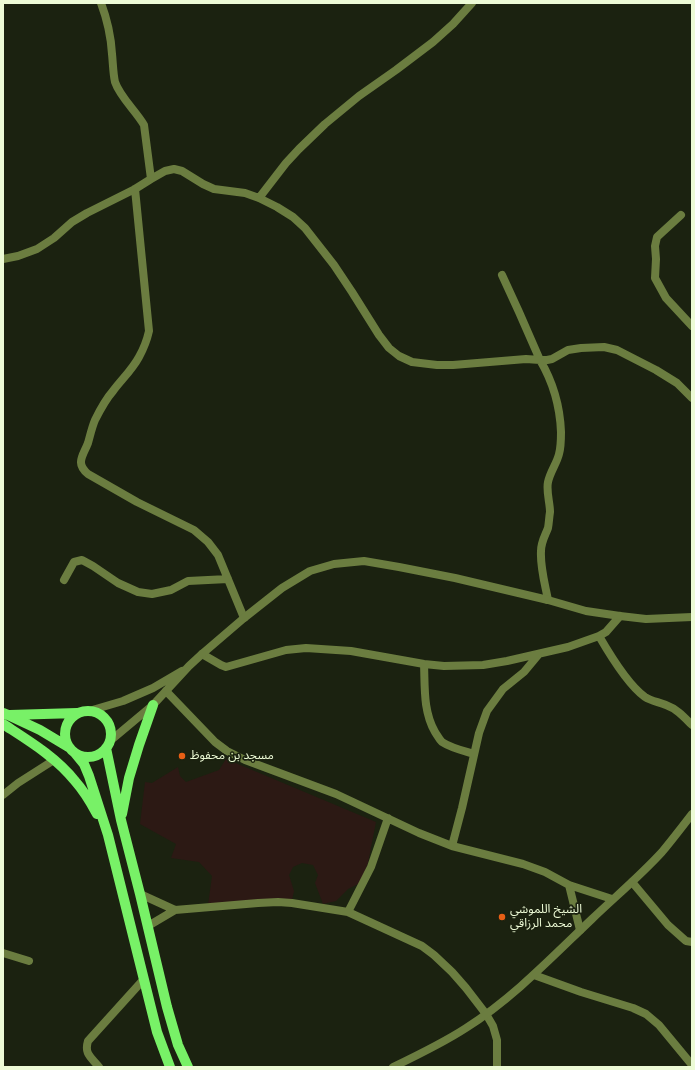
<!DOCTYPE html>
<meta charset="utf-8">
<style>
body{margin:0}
#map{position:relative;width:695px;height:1070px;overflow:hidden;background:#1b2210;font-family:"DM Sans",sans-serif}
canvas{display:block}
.frame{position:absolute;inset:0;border:4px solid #edfbd6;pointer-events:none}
</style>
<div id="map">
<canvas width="695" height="1070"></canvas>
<div class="frame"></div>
</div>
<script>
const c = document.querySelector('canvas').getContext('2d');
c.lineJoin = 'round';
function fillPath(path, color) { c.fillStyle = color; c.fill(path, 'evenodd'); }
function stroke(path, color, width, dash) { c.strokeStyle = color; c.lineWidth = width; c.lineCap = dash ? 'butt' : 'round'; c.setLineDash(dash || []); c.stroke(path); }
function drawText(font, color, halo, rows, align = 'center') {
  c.font = font + ' "DM Sans","Noto Sans Arabic",sans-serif'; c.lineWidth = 3.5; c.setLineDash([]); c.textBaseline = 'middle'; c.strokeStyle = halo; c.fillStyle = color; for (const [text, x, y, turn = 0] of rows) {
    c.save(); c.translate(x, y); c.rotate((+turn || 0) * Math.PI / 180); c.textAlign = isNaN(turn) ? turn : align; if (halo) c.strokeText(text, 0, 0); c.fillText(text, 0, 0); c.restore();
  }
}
const green = new Path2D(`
 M226 759 376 822 368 863 360 883 348 889 336 901 323 904 315 883 318 875 313 865 302 863 293 867 289 875 294 891 292 900 208 905 212 876 199 862 171 858 176 844 140 824 145 782 152 783 178 767 180 776 186 782 219 770Z`);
const minor = new Path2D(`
 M151 179 165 171 174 169 182 171 203 184 214 189 245 193 259 198 277 207 293 217 305 228 334 265 352 292 379 335 389 348 399 356 412 362 437 365H453L526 359 540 360C553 382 560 406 561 432 561 439 561 447 559 454 557 463 550 472 548 482 546 491 550 503 550 512 549 518 549 523 548 528 545 536 541 542 541 551 540 567 545 584 548 600
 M135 189 149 331C147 340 144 348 139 357 132 370 122 379 113 391 106 399 100 410 95 420 92 427 90 436 88 443 83 456 75 463 88 474L137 502 194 530 208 542 218 555 244 618
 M259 198 286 163 299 149 325 124 359 96 396 70 433 42 453 24 472 3
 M681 215 657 237 655 246 656 259 655 278 666 298 692 326
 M3 259 18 256 37 249 54 238 72 222 87 213 135 189 151 179 144 125C136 111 120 97 115 82 113 73 113 63 112 54 111 37 107 19 101 3
 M502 275 519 312 540 360H547L552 359 568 350 581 348 604 347 617 350 656 370 677 383 692 398
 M64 580 74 562 82 560 93 566 118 583 138 592 152 594 171 590 188 581 228 579
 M599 636C610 655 628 685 645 697 651 701 659 702 666 705 677 709 684 717 692 725
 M202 654 221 665 226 667 286 650 306 648 351 651 424 664 444 666 483 665 507 661 568 647 599 636 606 632 620 616
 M424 664C425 687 423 711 435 732 437 735 439 739 442 742 451 748 464 751 474 754
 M166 691 215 742 227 751 245 760 336 794 419 833 452 846 523 864 545 872 569 885 612 899
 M3 795 18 783 54 760
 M388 818 371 867 348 912 422 946 434 955 452 972 466 988 486 1014 493 1026 497 1040V1067
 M452 846 462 808 479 733 487 711 503 689 524 672 539 654
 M632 882 668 925 686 941 692 942
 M569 885 580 930
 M140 894 175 910
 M148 926 175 910 258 903 278 902 292 903 348 912
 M3 953 29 961
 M534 975 581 992 633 1008 646 1014 659 1025 692 1065
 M99 1067C91 1057 84 1054 88 1041L144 979`);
const tertiary = new Path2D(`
 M89 711 123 701 153 688 182 671
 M110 741 153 705 189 666 202 654 244 618 282 588 310 571 334 564 364 561 399 567 455 578 548 600 586 611 620 616 646 619 692 617
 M393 1067C418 1055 443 1043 466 1028 513 998 551 958 592 919 615 897 640 876 662 852 672 840 682 827 692 814`);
const primary = new Path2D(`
 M65 734a23 23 0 1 1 46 0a23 23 0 1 1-46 0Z
 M3 713 8 715 40 730 70 748
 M10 715 77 713
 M3 724C29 741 56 757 75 781 84 791 91 803 97 814
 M106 748 121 820 140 894 167 1007 178 1045 188 1067
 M75 753 84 764 89 776 108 835 157 1032 170 1067
 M122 814 129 778 139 745 153 705`);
const markers = [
 [182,756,4,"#e75f15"],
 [502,917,4,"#e75f15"]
];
const poiNames = [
 ["مسجد بن محفوظ",190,756],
 ["الشيخ اللموشي",510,910],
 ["محمد الرزاقي",510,924]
];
fillPath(green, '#2c1914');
stroke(minor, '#6b7d40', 8);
stroke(tertiary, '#6b7d40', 8);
stroke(primary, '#78f167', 10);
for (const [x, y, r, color] of markers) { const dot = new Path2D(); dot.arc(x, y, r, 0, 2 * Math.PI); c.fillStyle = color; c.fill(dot); stroke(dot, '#1b2210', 1.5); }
drawText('12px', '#edfbd6', '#1b2210', poiNames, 'left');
</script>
